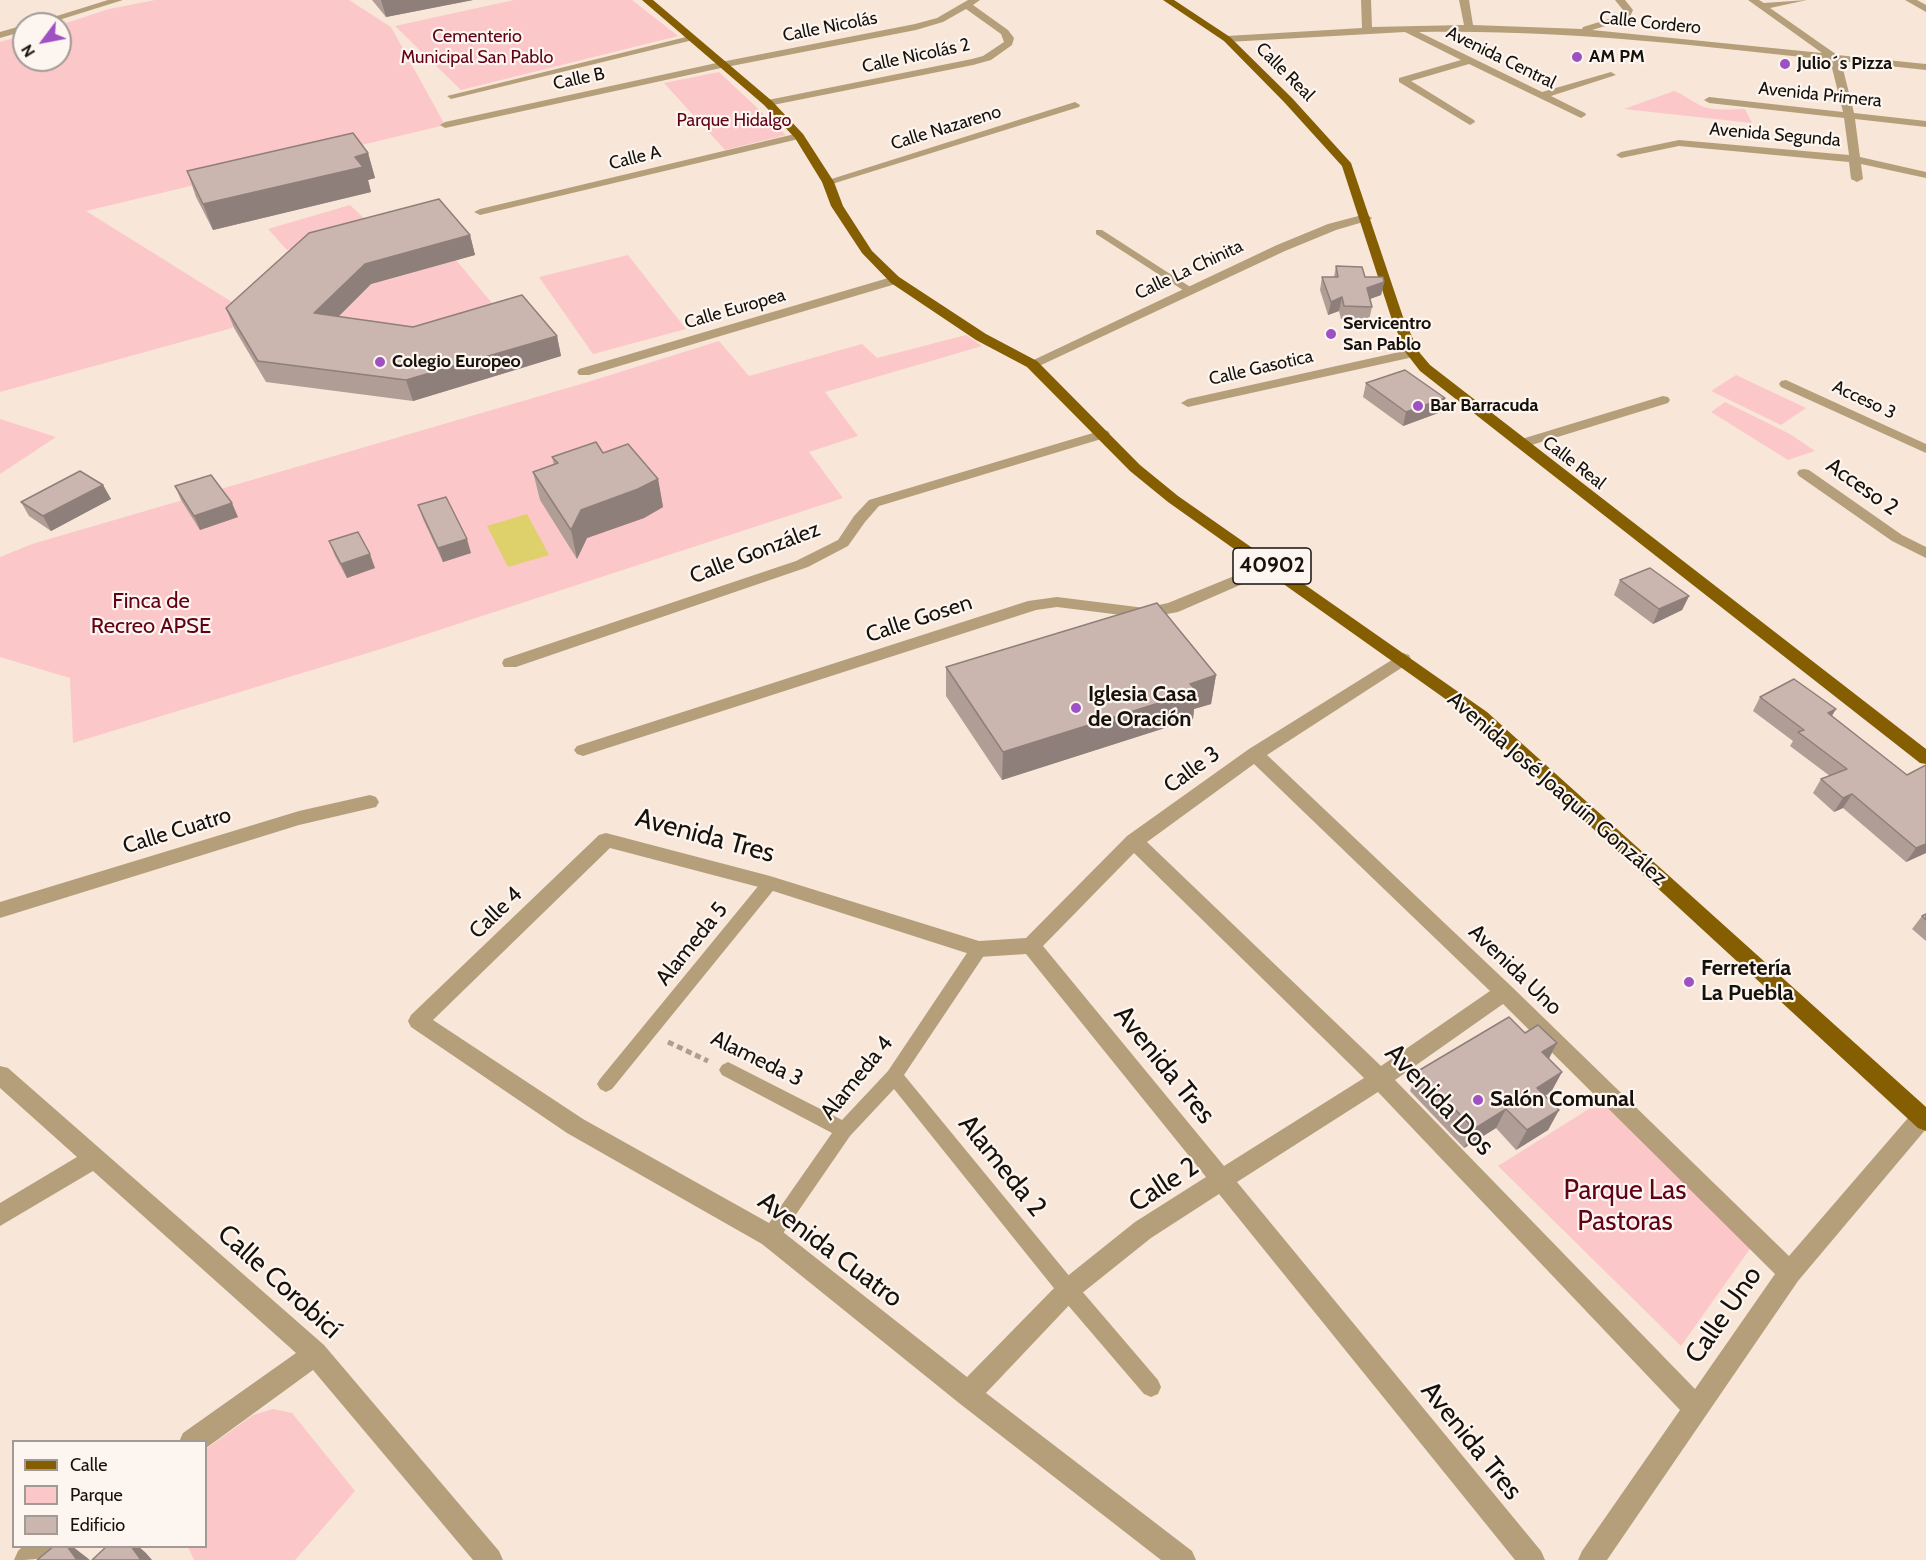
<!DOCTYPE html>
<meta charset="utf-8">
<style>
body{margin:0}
#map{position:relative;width:1926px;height:1560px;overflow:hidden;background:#f8e6d9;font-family:Cabin,sans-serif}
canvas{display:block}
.legend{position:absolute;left:12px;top:1440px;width:195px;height:108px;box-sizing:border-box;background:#fdf6f0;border:2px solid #a19a95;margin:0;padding:8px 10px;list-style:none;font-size:18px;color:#17110c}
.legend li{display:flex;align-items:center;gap:12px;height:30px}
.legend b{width:30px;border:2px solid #a19a95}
.north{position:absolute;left:12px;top:12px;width:60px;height:60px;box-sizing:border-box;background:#fdf6f0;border:2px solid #a19a95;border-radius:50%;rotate:238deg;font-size:16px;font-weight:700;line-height:24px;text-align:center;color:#17110c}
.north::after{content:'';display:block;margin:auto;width:21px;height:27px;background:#9e51c2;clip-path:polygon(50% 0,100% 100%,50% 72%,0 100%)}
</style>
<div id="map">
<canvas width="1926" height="1560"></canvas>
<ul class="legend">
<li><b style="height:8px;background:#845e00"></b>Calle</li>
<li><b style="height:16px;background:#fcc7c8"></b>Parque</li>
<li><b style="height:16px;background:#cbb6af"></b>Edificio</li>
</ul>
<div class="north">N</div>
</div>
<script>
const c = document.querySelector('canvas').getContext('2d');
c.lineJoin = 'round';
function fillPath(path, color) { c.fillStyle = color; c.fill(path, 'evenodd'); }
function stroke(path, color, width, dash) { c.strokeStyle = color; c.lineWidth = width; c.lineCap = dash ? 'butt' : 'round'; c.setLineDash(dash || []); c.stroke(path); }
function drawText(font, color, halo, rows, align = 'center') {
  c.font = font + ' Cabin,sans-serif'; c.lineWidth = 4.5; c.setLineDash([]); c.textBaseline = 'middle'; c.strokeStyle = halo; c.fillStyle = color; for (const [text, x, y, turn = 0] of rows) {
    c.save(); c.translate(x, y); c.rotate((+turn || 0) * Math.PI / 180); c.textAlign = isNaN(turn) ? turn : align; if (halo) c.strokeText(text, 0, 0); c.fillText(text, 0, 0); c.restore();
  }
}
const green = new Path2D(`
 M155 0H349L391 27 445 125 86 211 248 312 232 328 0 392V42L24 35V60H60V25L109 9Z
 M514 0H632L678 36 461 90 395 26Z
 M719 72 786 135 725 150 664 83Z
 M1674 91C1683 94 1688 99 1696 103 1708 112 1731 109 1745 109L1752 123 1624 109Z
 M350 205 370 224 287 250 268 229Z
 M628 255 686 329 593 354 539 277Z
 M456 260 507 321 419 348 337 318 371 284Z
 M966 335 982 346 825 392 858 436 809 452 843 498 384 648 73 743 70 678 0 657V557L32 544 588 382 719 341 749 376 862 344 877 358Z
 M1736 375 1806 408 1781 425 1711 391Z
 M1725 402 1790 434 1815 451 1788 460 1711 412Z
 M0 419 56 437 0 474Z
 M1603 1100 1752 1246 1681 1346 1498 1166Z
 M273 1409 292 1413 355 1491 295 1560H194L188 1547 206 1546V1449L253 1415Z`);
const water = new Path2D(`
 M527 514 549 555 508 567 487 526Z`);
const path = new Path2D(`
 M668 1042 708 1061`);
const lane = new Path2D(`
 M690 36 694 38 693 40 451 99 447 96Z
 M1096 230H1102L1195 290 1186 292 1096 234Z
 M770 877 776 879 778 883 776 887 612 1089 606 1092 600 1089 597 1084 600 1079 764 879Z
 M979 942 985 944 987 949 985 954 904 1075 1075 1283 1158 1380 1161 1387 1158 1394 1151 1397 1144 1394 1061 1297 894 1089 850 1136 777 1242 770 1245 763 1242 760 1236 832 1133 722 1075 719 1070 722 1065 728 1062 734 1065 842 1120 888 1071 973 944Z`);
const street = new Path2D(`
 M108 0H123L46 24H31Z
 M968 0H980L973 5 1008 30 1014 38 1012 45 991 60 973 65 768 106 763 103 768 100 972 59 983 56 1004 42 1001 34 966 9 943 22 916 30 721 68 445 128 440 125 445 122 721 62 915 24 937 18Z
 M1361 0H1371L1372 27 1464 25 1459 0H1469L1473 25 1582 29 1583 27 1622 15 1623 10 1615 0H1625L1633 10 1629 19 1592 30 1822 53 1748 0H1759L1764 3 1807 0 1770 8 1837 55 1926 64V70L1841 61 1854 113 1926 121V127L1855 119 1860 157 1926 172V178L1861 164 1863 179 1857 182 1851 179 1849 162 1679 146 1621 158 1616 155 1621 152 1679 140 1849 155 1844 118 1709 103 1704 100 1709 97 1843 112 1830 60C1694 45 1557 29 1419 32L1542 92 1611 72 1616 75 1551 96 1585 113 1586 115 1581 118 1469 64 1411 81 1474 120 1475 122 1470 125 1399 82V78L1461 60 1405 32 1227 42 1222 39 1227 36 1362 28Z
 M1905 0H1917L1926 5V12Z
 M24 25V31L0 38V32Z
 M1075 102 1080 105 1079 107 832 184H824L822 182Z
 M799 133 804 136 803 138 480 215 474 212 480 209Z
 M1366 214 1372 218 1370 220 1336 230 1285 251 1037 367 1032 368 1025 364 1277 245 1328 224Z
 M895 276 899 277 901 280 899 283 589 375H579L577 372 579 369Z
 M1413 349 1418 350 1420 353 1418 356 1188 407 1181 403 1188 399Z
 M1786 380 1926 444V453L1781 387 1779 384 1781 381Z
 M1663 396 1668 397 1670 400 1668 403 1525 447 1520 448 1513 444 1515 441Z
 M1103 430 1108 431 1110 434 1108 437 879 506 865 522 848 546 808 567 516 667H504L502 663 504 659 796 561 838 540 854 516 869 500Z
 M1804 469 1809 470 1902 535 1926 547V558L1892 541 1799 476 1797 473 1799 470Z
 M1271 561 1277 563 1279 566 1277 569 1178 612 1145 618 1057 607 1036 610 589 754 583 756 577 754 574 750 577 746 1028 601 1057 597 1145 608 1168 603Z
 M1403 653 1409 655 1411 659 1409 663 1267 755 1511 986 1789 1256 1914 1111 1922 1108 1926 1110V1129L1798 1281 1607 1560H1578L1582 1551 1680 1410 1378 1092 1237 1182 1541 1551 1545 1560H1515L1219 1194 1151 1238 1076 1298 986 1393 1192 1551 1196 1560H1161L959 1403 762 1244 567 1133 411 1027 408 1021 411 1015 599 835 606 833 770 876 979 941 1026 938 1127 836 1249 749ZM1254 764 1490 991 1381 1066 1147 842ZM610 848 770 890 979 957 1026 954 1206 1177 1135 1222 1060 1282 967 1377 778 1228 583 1119 433 1020ZM1134 853 1364 1078 1224 1166 1043 946ZM1503 1004 1775 1274 1695 1389 1395 1080Z
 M370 795 376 797 379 802 376 807 299 825 0 918V902L299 811Z
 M0 1066 8 1068 324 1345 499 1551 503 1560H473L313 1370 206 1448V1442H179L183 1433 296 1353 93 1171 0 1226V1203L77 1157 0 1088Z
 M23 1546H59C51 1560 32 1560 14 1560L18 1551Z`);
const primary = new Path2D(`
 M642 0H653L772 101 803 134 834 182 843 206 872 251 899 277 986 334 1037 361 1140 465 1178 496 1487 712 1926 1107V1131L1918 1128 1475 720 1168 502 1130 471 1027 367 976 340 891 283 862 253 831 206 822 182 795 138 764 105Z
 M1163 0H1174L1230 37 1292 98 1351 163 1403 317 1419 352 1430 365 1926 749V764L1920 763 1420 371 1406 353 1391 317 1342 166 1284 102 1224 41Z`);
const wall = new Path2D(`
 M372 0H473L386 17Z
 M368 153 375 178 368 180 371 192 213 230 196 197 187 171Z
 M470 235 475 255 371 284 338 317 413 327 557 336 561 356 413 401 266 382 234 328 226 308Z
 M1336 266 1365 277 1384 282 1381 295 1370 299 1372 307 1369 320 1341 319 1339 311 1328 315 1320 290 1322 277H1334Z
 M1366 383 1445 398 1441 412 1403 426 1363 397Z
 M603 453 658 479 663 507 644 518 587 538 577 559 540 500 533 472 554 465 552 457Z
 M103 485 111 499 51 531 29 516 21 502Z
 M175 486 238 517 200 530 181 500Z
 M418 505 471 553 443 562 423 519Z
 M329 541 375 568 347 578 335 556Z
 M1620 580 1689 596 1682 610 1653 624 1614 595Z
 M946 667 1216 675 1211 704 1194 709 1193 719 1002 780 946 696Z
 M1760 697 1836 709 1832 716 1907 775 1926 765V853L1906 862 1843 808 1834 812 1813 793 1821 779 1830 776 1790 746 1793 741 1753 711Z
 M1926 914V941L1912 929 1922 916Z
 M1557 1043 1549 1059 1562 1072 1551 1092 1545 1096 1559 1110 1548 1130 1516 1150 1496 1128 1464 1148 1410 1091 1418 1071Z`);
const shadedWall = new Path2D(`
 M381 0H473L386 17Z
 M368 153 375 178 368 180 371 192 213 230 203 204Z
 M470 235 475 255 371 284 321 334 314 313 365 264Z
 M1384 282 1381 295 1364 301 1367 288Z
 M1342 297 1339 311 1328 315 1331 302Z
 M557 336 561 356 413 401 406 380Z
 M1445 398 1441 412 1403 426 1406 412Z
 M658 479 663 507 644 518 587 538 577 559 571 530 581 510Z
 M103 485 111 499 51 531 43 516Z
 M232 503 238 517 200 530 194 516Z
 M467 539 471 553 443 562 438 548Z
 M370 554 375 568 347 578 341 564Z
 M1689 596 1682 610 1653 624 1659 609Z
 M1216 675 1211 704 1194 709 1193 719 1002 780 1003 752 1190 684Z
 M1836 709 1827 723 1828 713Z
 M1852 794 1843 808 1834 812 1843 798Z
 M1926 844V853L1906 862 1916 848Z
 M1557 1043 1546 1063 1542 1052Z
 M1562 1072 1551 1092 1526 1108 1537 1088Z
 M1506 1109 1496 1128 1464 1148 1474 1129Z
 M1559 1110 1548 1130 1516 1150 1527 1130Z
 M67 1546H72L90 1560H77Z
 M131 1546H138L146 1553 152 1560H141Z`);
const building = new Path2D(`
 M353 133 368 153 355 157 363 167 203 204 187 171Z
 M439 199 470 235 365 264 314 313 413 327 522 295 557 336 406 380 258 361 226 308 309 233Z
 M1336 266 1362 267 1365 277H1383L1384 282 1367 288 1372 307 1344 306 1342 297 1331 302 1322 277H1338Z
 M1405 370 1445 398 1406 412 1366 383Z
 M596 442 603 453 628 444 658 479 638 489 581 510 571 530 533 472 558 463 552 457Z
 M80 471 103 485 43 516 21 502Z
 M211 475 232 503 194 516 175 486Z
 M446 497 467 539 438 548 418 505Z
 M358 532 370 554 341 564 329 541Z
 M1650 568 1689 596 1659 609 1620 580Z
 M1157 603 1216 675 1190 684 1197 691 1003 752 946 667Z
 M1794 679 1836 709 1828 713 1907 775 1926 765V844L1916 848 1852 794 1843 798 1821 779 1847 769 1798 732 1804 730 1760 697Z
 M1926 914V920L1922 916Z
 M1509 1017 1525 1033 1538 1025 1557 1043 1542 1052 1562 1072 1537 1088 1559 1110 1527 1130 1506 1109 1474 1129 1418 1071Z
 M54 1546H67L77 1560H37Z
 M107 1546H131L141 1560H92Z`);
const markers = [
 [1577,57,6,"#9e51c2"],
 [1785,64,6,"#9e51c2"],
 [1331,334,6,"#9e51c2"],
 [380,362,6,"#9e51c2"],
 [1418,406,6,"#9e51c2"],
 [1076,708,6,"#9e51c2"],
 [1689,982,6,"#9e51c2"],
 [1478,1100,6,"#9e51c2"]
];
const farStreetnames = [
 ["Calle Cordero",1650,23,6],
 ["Calle Nicolás",830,27,-11],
 ["Calle Nicolás 2",916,56,-12],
 ["Avenida Central",1501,58,26],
 ["Calle Real",1285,72,45],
 ["Calle B",579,79,-12],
 ["Avenida Primera",1820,95,6],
 ["Calle Nazareno",946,128,-17],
 ["Avenida Segunda",1775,135,5],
 ["Calle A",635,158,-14],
 ["Calle La Chinita",1189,270,-25],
 ["Calle Europea",735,309,-16],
 ["Calle Gasotica",1261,368,-13],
 ["Acceso 3",1864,400,25],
 ["Calle Real",1574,463,38]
];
const farParknames = [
 ["Cementerio",477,37],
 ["Municipal San Pablo",477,58],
 ["Parque Hidalgo",734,121]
];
const farPoinames = [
 ["AM PM",1589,57],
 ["Julio´s Pizza",1797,64],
 ["Servicentro",1343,324],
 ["San Pablo",1343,345],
 ["Colegio Europeo",392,362],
 ["Bar Barracuda",1430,406]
];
const shields = [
 [1272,566,78]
];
const shieldNames = [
 ["40902",1272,566]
];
const streetNames = [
 ["Acceso 2",1862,487,35],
 ["Calle González",755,553,-21],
 ["Calle Gosen",919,619,-18],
 ["Calle 3",1192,770,-36],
 ["Avenida José Joaquín González",1557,789,41],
 ["Calle Cuatro",177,831,-17],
 ["Calle 4",496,913,-44],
 ["Alameda 5",692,944,-51],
 ["Avenida Uno",1515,970,44],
 ["Alameda 3",757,1059,26],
 ["Alameda 4",857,1078,-51]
];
const parkNames = [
 ["Finca de",151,602],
 ["Recreo APSE",151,627]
];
const poiNames = [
 ["Iglesia Casa",1088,695],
 ["de Oración",1088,720],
 ["Ferretería",1701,969],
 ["La Puebla",1701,994],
 ["Salón Comunal",1490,1100]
];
const nearStreetnames = [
 ["Avenida Tres",705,836,15],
 ["Avenida Tres",1164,1065,51],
 ["Avenida Dos",1439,1100,46],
 ["Alameda 2",1002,1166,51],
 ["Calle 2",1164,1185,-33],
 ["Avenida Cuatro",830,1250,37],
 ["Calle Corobicí",279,1282,42],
 ["Calle Uno",1724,1315,-55],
 ["Avenida Tres",1471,1441,51]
];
const nearParknames = [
 ["Parque Las",1625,1191],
 ["Pastoras",1625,1222]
];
fillPath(green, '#fcc7c8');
fillPath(water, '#ded16b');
stroke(path, '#ac9e94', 5, [6, 4]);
fillPath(lane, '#b49f7a');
fillPath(street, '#b49f7a');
fillPath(primary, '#845e00');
fillPath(wall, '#af9d96');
fillPath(shadedWall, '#8e7f7a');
fillPath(building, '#cbb6af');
stroke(building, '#8e7f7a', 1.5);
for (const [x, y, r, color] of markers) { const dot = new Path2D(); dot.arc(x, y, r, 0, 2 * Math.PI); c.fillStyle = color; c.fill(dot); stroke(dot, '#fdf6f0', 2); }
drawText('18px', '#17110c', '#fdf6f0', farStreetnames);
drawText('18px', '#600118', '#fdf6f0', farParknames);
drawText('bold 18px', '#17110c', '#fdf6f0', farPoinames, 'left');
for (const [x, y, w] of shields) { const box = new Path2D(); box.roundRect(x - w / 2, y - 18, w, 36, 4.5); c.fillStyle = '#fdf6f0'; c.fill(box); stroke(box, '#17110c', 1.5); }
drawText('bold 21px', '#17110c', null, shieldNames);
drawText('22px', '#17110c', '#fdf6f0', streetNames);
drawText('22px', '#600118', '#fdf6f0', parkNames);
drawText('bold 22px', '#17110c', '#fdf6f0', poiNames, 'left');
drawText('27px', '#17110c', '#fdf6f0', nearStreetnames);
drawText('27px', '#600118', '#fdf6f0', nearParknames);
</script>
